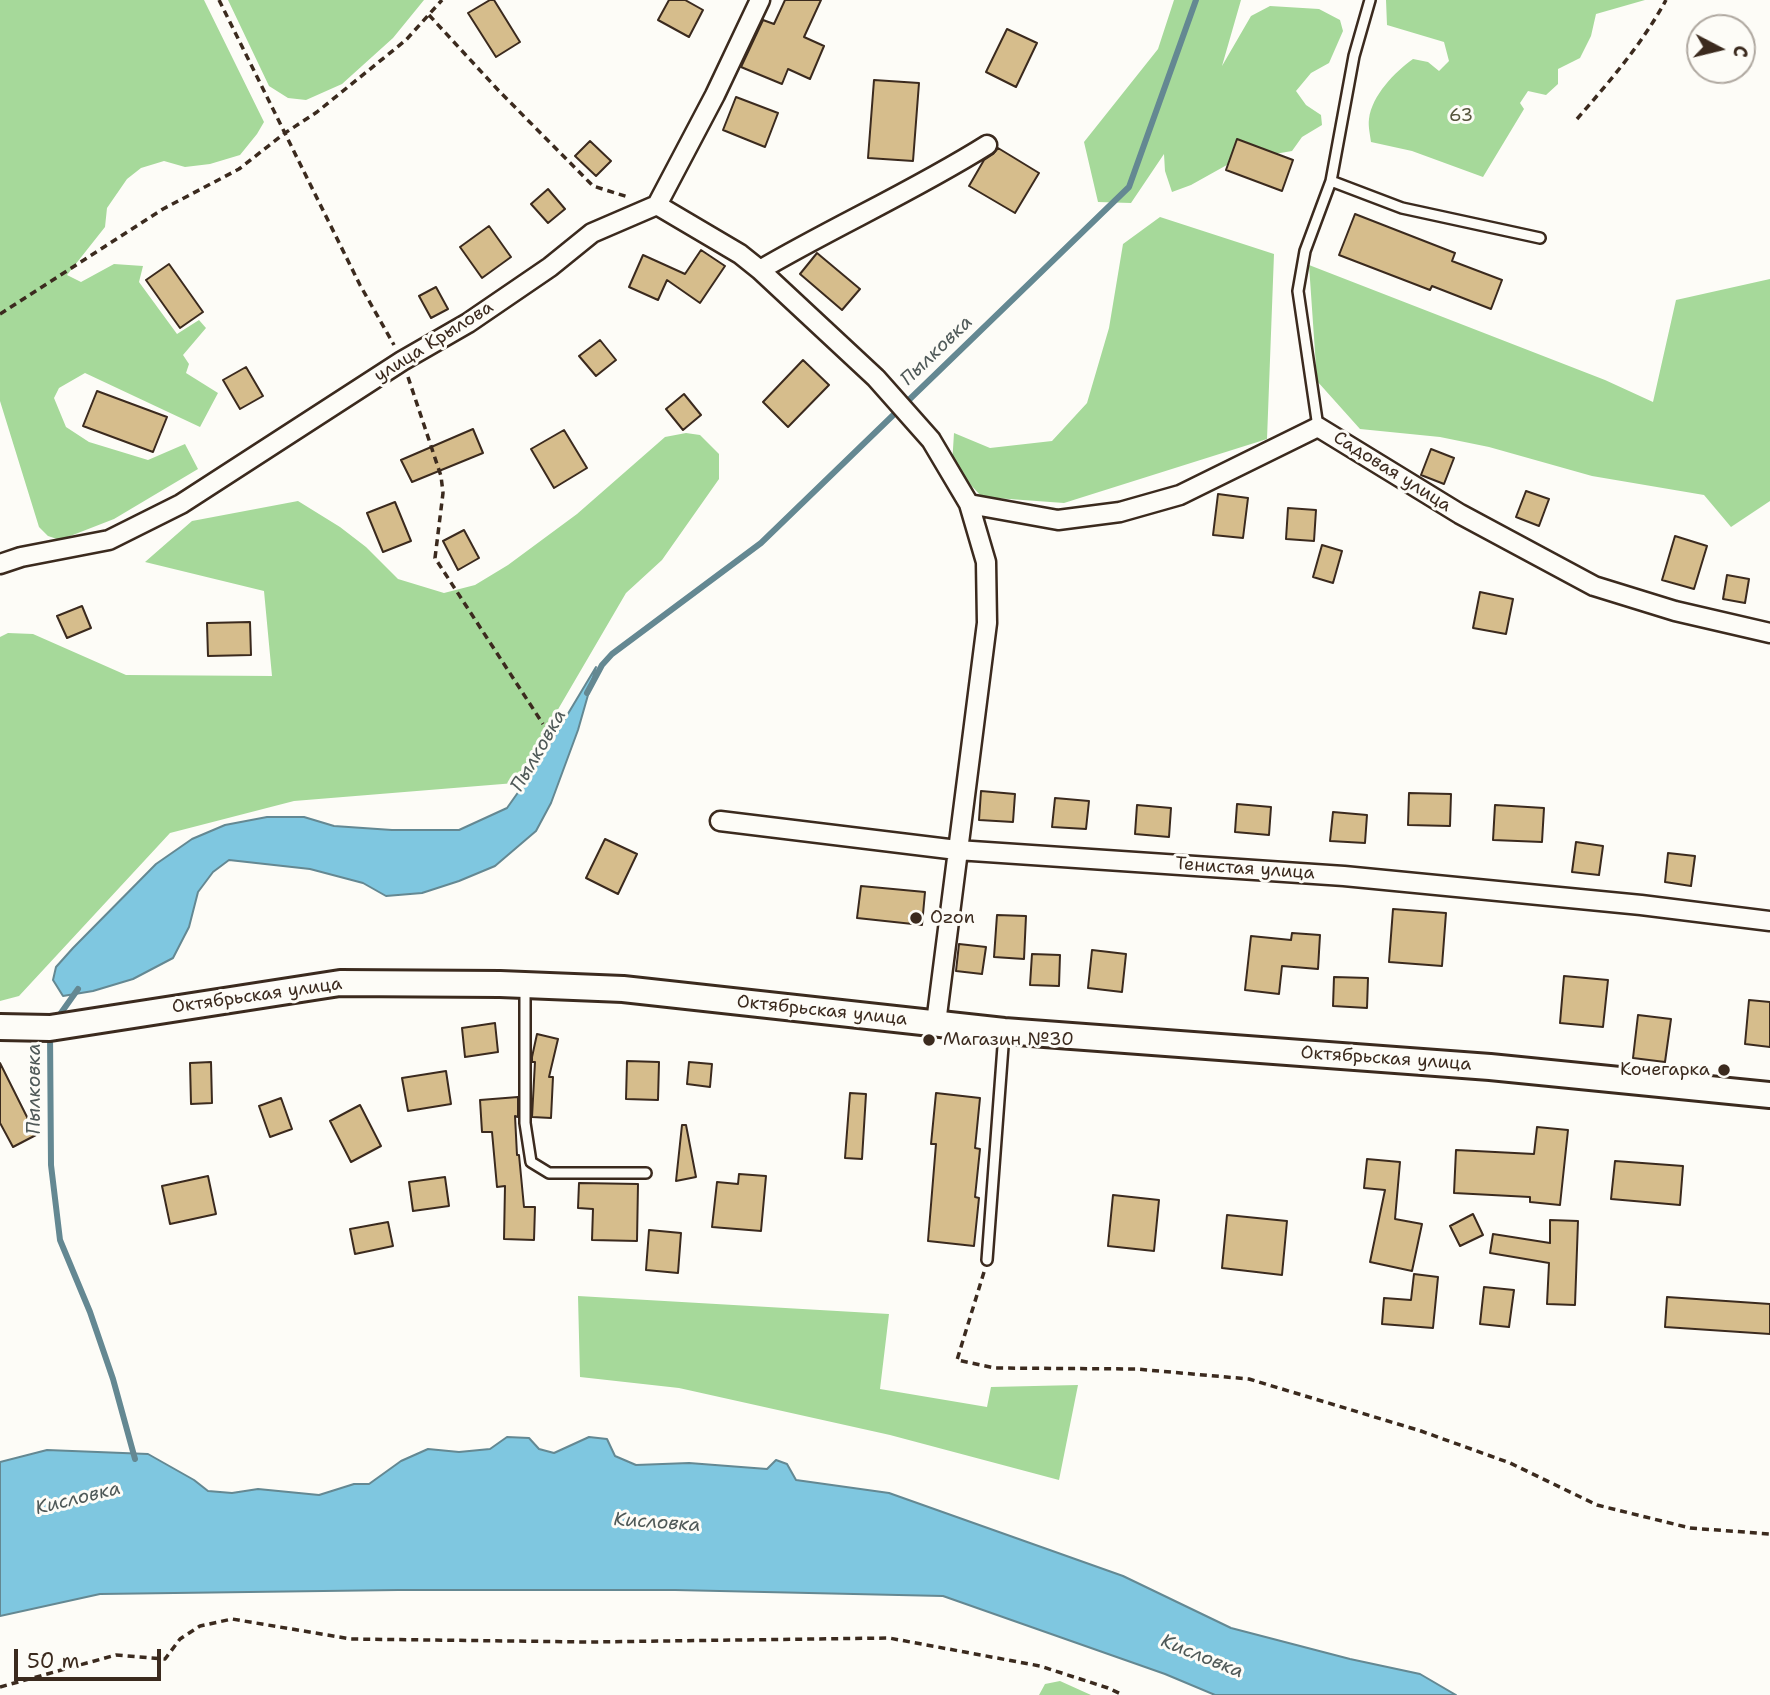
<!DOCTYPE html>
<meta charset="utf-8">
<style>
body{margin:0}
#map{position:relative;width:1770px;height:1695px;overflow:hidden;background:#fdfcf7;font-family:"Shantell Sans",sans-serif}
canvas{display:block}
.north{position:absolute;left:1686px;top:14px;width:70px;height:70px;box-sizing:border-box;background:#fdfcf7;border:2px solid #afa8a0;border-radius:50%;rotate:97deg;font-size:19px;font-weight:700;line-height:28px;text-align:center;color:#3b2a1e}
.north::after{content:'';display:block;margin:auto;width:24px;height:32px;background:#3b2a1e;clip-path:polygon(50% 0,100% 100%,50% 72%,0 100%)}
.scale{position:absolute;left:14px;top:1649px;width:147px;height:32px;box-sizing:border-box;border:4px solid #3b2a1e;border-top:0;padding-left:9px;font-size:21px;line-height:24px;white-space:nowrap;color:#3b2a1e;-webkit-text-stroke:5px #fdfcf7;paint-order:stroke}
</style>
<div id="map">
<canvas width="1770" height="1695"></canvas>
<div class="north">С</div>
<div class="scale">50 m</div>
</div>
<script>
const c = document.querySelector('canvas').getContext('2d');
c.lineJoin = 'round';
function fillPath(path, color) { c.fillStyle = color; c.fill(path, 'evenodd'); }
function stroke(path, color, width, dash) { c.strokeStyle = color; c.lineWidth = width; c.lineCap = dash ? 'butt' : 'round'; c.setLineDash(dash || []); c.stroke(path); }
function drawText(font, color, halo, rows, align = 'center') {
  c.font = font + ' "Shantell Sans",sans-serif'; c.lineWidth = 6; c.setLineDash([]); c.textBaseline = 'middle'; c.strokeStyle = halo; c.fillStyle = color; for (const [text, x, y, turn = 0] of rows) {
    c.save(); c.translate(x, y); c.rotate((+turn || 0) * Math.PI / 180); c.textAlign = isNaN(turn) ? turn : align; if (halo) c.strokeText(text, 0, 0); c.fillText(text, 0, 0); c.restore();
  }
}
const green = new Path2D(`
 M0 0H204L264 122 257 134 240 155 210 164 185 167 164 161 141 168 127 179 107 208 105 227 67 275 81 282 114 264 143 266 139 282 177 334 199 320 206 328 183 355 189 364 186 373 218 393 200 427 85 373 59 388 54 398 66 427 89 442 148 460 185 444 198 469 114 519 60 540 48 536 39 527 0 401Z
 M228 0H424L393 38 342 84 306 100 288 98 269 86Z
 M1174 0H1241L1222 66 1251 16 1270 6 1319 9 1340 20 1343 31 1329 63 1311 73 1296 91 1306 105 1321 115 1322 125 1302 137 1292 151 1234 161 1191 185 1172 192 1165 171 1164 154 1131 203 1098 202 1084 142 1158 49Z
 M1386 0H1645L1596 14 1591 36 1580 58 1558 69V84L1546 95 1528 91 1520 103 1524 109 1483 177 1412 151 1371 142C1370 134 1368 126 1369 119 1372 95 1395 72 1413 59L1428 62 1439 71 1449 61 1444 42 1387 25Z
 M1160 217 1274 254 1267 439 1064 503 982 497 952 465 954 433 990 448 1052 441 1087 403 1109 328 1123 244Z
 M1309 265 1605 380 1653 402 1676 300 1770 279V501L1731 527 1704 495 1592 476 1489 447 1440 437 1360 429 1317 381Z
 M686 433 700 435 719 454V479L662 560 626 593 515 783 294 801 170 833 19 996 0 1001V637L8 633 33 634 126 675 272 676 264 591 145 562 192 521 298 501 340 527 366 547 398 579 444 593 475 585 508 565 577 514 665 437Z
 M578 1296 889 1314 880 1389 987 1407 991 1387 1078 1385 1059 1480 890 1435 679 1388 580 1377Z
 M1060 1681 1091 1695H1039L1045 1684Z`);
const water = new Path2D(`
 M596 667 578 730 551 803 536 831 495 866 459 881 422 893 386 896 363 883 310 869 229 860 213 872 198 892 189 927 173 958 133 979 93 991 63 996 53 980 56 967 73 948 156 864 192 839 225 825 267 817H304L334 826 392 830H459L507 808 536 767Z
 M507 1437 529 1438 539 1449 554 1453 589 1437 607 1439 615 1456 636 1465 689 1463 767 1469 776 1460 787 1464 796 1480 889 1493 1123 1576 1231 1628 1350 1659 1420 1674 1456 1695H1215L1165 1674 943 1596 675 1590H398L100 1594 0 1616V1462L47 1450 148 1454 194 1480 208 1491 232 1493 258 1489 319 1495 354 1484H369L401 1461 428 1449 459 1452 490 1449Z`);
const stream = new Path2D(`
 M587 693 602 665 612 654 761 543 1129 187 1196 0
 M56 1020 78 989
 M50 1032 51 1165 60 1240 90 1312 113 1379 135 1459`);
const building = new Path2D(`
 M490 0H494L520 42 496 57 468 13Z
 M669 0H685L703 10 689 37 658 20Z
 M785 0H821L804 37 824 46 810 79 788 69 782 84 741 67 763 20 774 24Z
 M1007 29 1037 43 1016 87 986 72Z
 M874 80 919 83 913 161 868 158Z
 M736 97 778 113 765 147 723 130Z
 M1237 139 1293 160 1282 191 1226 170Z
 M590 141 611 161 596 176 575 156Z
 M998 148 1039 173 1015 213 969 186 984 160 993 154Z
 M548 189 565 209 548 223 531 204Z
 M1355 214 1455 253 1452 261 1502 280 1491 309 1432 286 1430 290 1339 255Z
 M489 226 511 257 482 278 460 247Z
 M701 250 725 266 700 303 667 280 658 300 629 287 643 255 685 274Z
 M817 253 860 289 842 310 800 274Z
 M169 264 203 312 180 328 146 280Z
 M436 287 448 309 431 318 419 296Z
 M600 340 616 360 596 376 579 356Z
 M803 360 829 385 788 427 763 402Z
 M246 367 263 396 240 409 223 380Z
 M97 391 167 417 153 452 83 426Z
 M684 394 701 415 683 430 666 409Z
 M473 429 483 453 412 482 401 460Z
 M564 430 587 468 554 488 531 449Z
 M1431 449 1454 458 1444 484 1421 475Z
 M1526 491 1549 499 1539 526 1516 517Z
 M1218 494 1248 498 1243 538 1213 535Z
 M395 502 411 541 383 552 367 513Z
 M1288 508 1316 510 1314 541 1286 539Z
 M464 530 479 558 458 570 443 541Z
 M1675 536 1707 546 1694 589 1662 580Z
 M1322 545 1342 551 1333 583 1313 577Z
 M1727 575 1749 579 1745 603 1723 599Z
 M1480 592 1513 599 1506 634 1473 628Z
 M82 606 91 628 67 638 57 616Z
 M250 622 251 655 208 656 207 623Z
 M981 791 1015 794 1013 822 979 820Z
 M1409 793 1451 794 1450 826 1408 825Z
 M1055 798 1089 801 1086 829 1052 827Z
 M1237 804 1271 807 1269 835 1235 832Z
 M1137 805 1171 808 1169 837 1135 834Z
 M1495 805 1544 808 1542 842 1493 840Z
 M1333 812 1367 815 1365 843 1330 841Z
 M605 839 637 854 618 894 586 878Z
 M1576 842 1603 846 1599 875 1572 872Z
 M1668 853 1695 856 1691 886 1665 882Z
 M861 886 925 892 922 925 857 918Z
 M1393 909 1446 913 1442 966 1389 962Z
 M997 915 1026 916 1024 959 994 957Z
 M1292 933 1320 935 1318 969 1282 966 1279 994 1245 990 1251 936 1291 940Z
 M959 944 986 947 982 974 956 971Z
 M1092 950 1126 954 1122 992 1088 988Z
 M1032 954 1060 955 1059 986 1030 985Z
 M1564 976 1608 980 1603 1027 1560 1023Z
 M1334 977 1368 978 1367 1008 1333 1006Z
 M1749 1000 1770 1002V1047L1745 1044Z
 M1638 1015 1671 1019 1665 1062 1633 1058Z
 M495 1023 498 1052 465 1057 462 1028Z
 M537 1034 558 1039 549 1077H553L551 1118 532 1117 535 1062H532V1057Z
 M627 1061 659 1062 658 1100 626 1099Z
 M211 1062 212 1103 191 1104 190 1063Z
 M689 1062 712 1064 710 1087 687 1084Z
 M0 1063 36 1135 13 1147 0 1123Z
 M446 1071 451 1104 408 1111 402 1078Z
 M850 1093 866 1094 862 1159 845 1158Z
 M936 1093 980 1098 975 1148 980 1149 975 1197 979 1198 974 1246 928 1241 936 1144H931Z
 M518 1097V1117L515 1116 517 1155H519L524 1207H535L534 1240 504 1239 505 1186 497 1187 492 1132H482L480 1100Z
 M281 1098 292 1129 270 1137 259 1106Z
 M360 1105 381 1146 351 1162 330 1121Z
 M682 1125H686L696 1177 676 1181Z
 M1537 1127 1568 1130 1560 1205 1530 1202V1197L1454 1193 1456 1150 1534 1154Z
 M1367 1159 1400 1162 1395 1219 1422 1224 1412 1271 1370 1262 1385 1190 1364 1188Z
 M1615 1161 1683 1166 1680 1205 1611 1199Z
 M739 1174 766 1176 761 1231 712 1227 717 1182 738 1184Z
 M208 1176 216 1214 170 1224 162 1186Z
 M445 1177 449 1206 413 1211 409 1182Z
 M579 1183 638 1184 637 1241 592 1240 593 1209 578 1208Z
 M1113 1195 1159 1200 1154 1251 1108 1246Z
 M1473 1214 1483 1235 1460 1246 1450 1226Z
 M1227 1215 1287 1221 1282 1275 1222 1268Z
 M1550 1220 1578 1221 1575 1305 1547 1304 1549 1263 1490 1253 1493 1234 1550 1243Z
 M388 1222 393 1246 355 1254 350 1229Z
 M649 1230 681 1233 678 1273 646 1270Z
 M1414 1274 1438 1277 1433 1328 1382 1324 1384 1298 1411 1300Z
 M1484 1287 1514 1290 1509 1327 1480 1324Z
 M1667 1297 1770 1304V1334L1665 1327Z`);
const path = new Path2D(`
 M219 0 360 285 394 345
 M429 15 499 91 593 186 628 197
 M1577 119C1610 81 1642 44 1666 0
 M0 314 163 209 239 169 285 133 317 112 406 40 442 0
 M408 377 441 476 443 493 435 558 543 724
 M984 1272 957 1360 995 1368 1136 1369 1249 1379 1421 1431 1510 1463 1597 1505 1690 1528 1770 1534
 M0 1687 116 1655 165 1659 180 1639 200 1626 232 1619 351 1639 589 1642 889 1638 1040 1666 1108 1688 1123 1695`);
const lane = new Path2D(`
 M1370 0 1354 56 1331 181 1402 208 1540 238
 M1318 427 1298 291 1305 251 1331 181
 M525 987V1123L531 1162 549 1173H646
 M987 1260 1004 1033`);
const street = new Path2D(`
 M657 205 740 254 760 270 876 378 931 440 969 504 986 562 987 623 936 1023
 M760 270C835 226 914 191 987 145
 M969 504 1058 520 1120 512 1180 495 1318 427 1460 514 1594 586 1675 611 1770 633
 M0 564 21 557 109 540 181 504 402 361 468 323 550 267 592 233 657 205 715 95 760 0
 M720 821 957 850 1344 876 1641 905 1770 921`);
const secondary = new Path2D(`
 M0 1027 50 1028 340 983 500 984 623 989 1004 1031 1490 1067 1770 1095`);
const markers = [
 [916,918,7,"#3b2a1e"],
 [929,1040,7,"#3b2a1e"],
 [1724,1070,7,"#3b2a1e"]
];
const parkNames = [
 ["63",1461,116]
];
const streetNames = [
 ["улица Крылова",434,342,-32],
 ["Садовая улица",1392,472,32],
 ["Тенистая улица",1245,869,4],
 ["Октябрьская улица",257,996,-8],
 ["Октябрьская улица",822,1011,6],
 ["Октябрьская улица",1386,1059,4]
];
const poiNames = [
 ["Ozon",930,918],
 ["Магазин №30",943,1040],
 ["Кочегарка",1710,1070,"right"]
];
const waterNames = [
 ["Пылковка",937,351,-44],
 ["Пылковка",539,751,-60],
 ["Пылковка",35,1089,-90],
 ["Кисловка",78,1499,-14],
 ["Кисловка",657,1523,4],
 ["Кисловка",1202,1657,22]
];
fillPath(green, '#a6d99a');
fillPath(water, '#7fc7e0');
stroke(water, '#648892', 2);
stroke(stream, '#648892', 6);
fillPath(building, '#d6bd8c');
stroke(building, '#3b2a1e', 2);
stroke(lane, '#3b2a1e', 14);
stroke(street, '#3b2a1e', 23);
stroke(secondary, '#3b2a1e', 30);
stroke(path, '#3b2a1e', 3.5, [7, 5]);
stroke(lane, '#fdfcf7', 9);
stroke(street, '#fdfcf7', 18);
stroke(secondary, '#fdfcf7', 24);
for (const [x, y, r, color] of markers) { const dot = new Path2D(); dot.arc(x, y, r, 0, 2 * Math.PI); c.fillStyle = color; c.fill(dot); stroke(dot, '#fdfcf7', 2.5); }
drawText('18px', '#56563d', '#fdfcf7', parkNames);
drawText('18px', '#3b2a1e', '#fdfcf7', streetNames);
drawText('18px', '#3b2a1e', '#fdfcf7', poiNames, 'left');
drawText('italic 19px', '#4f5958', '#fdfcf7', waterNames);
</script>
